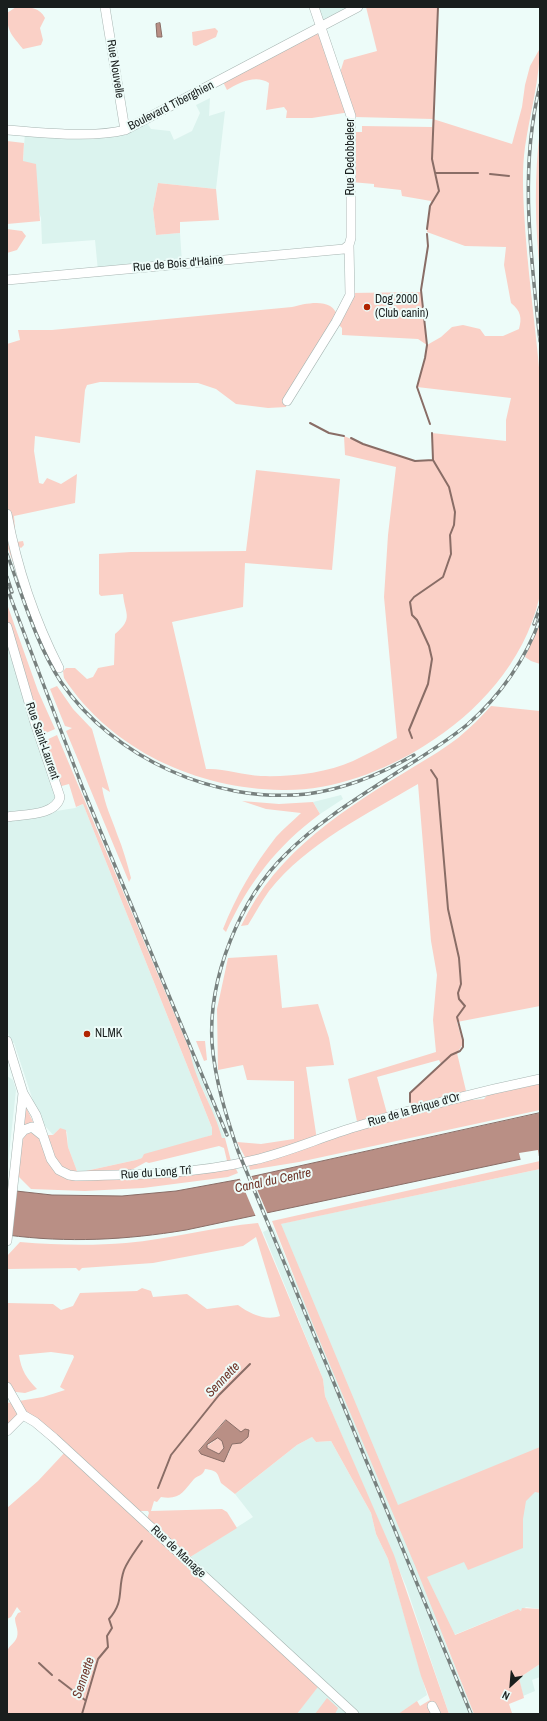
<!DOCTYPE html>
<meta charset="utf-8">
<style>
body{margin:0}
#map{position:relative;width:547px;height:1721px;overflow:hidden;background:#edfcf9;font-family:"Archivo Narrow",sans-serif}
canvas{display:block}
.frame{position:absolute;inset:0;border:8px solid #191e1d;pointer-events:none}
.north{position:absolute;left:491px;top:1665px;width:40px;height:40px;-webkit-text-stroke:3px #edfcf9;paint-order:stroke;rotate:206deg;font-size:11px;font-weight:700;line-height:16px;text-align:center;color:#191e1d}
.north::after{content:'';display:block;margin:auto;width:14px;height:18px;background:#191e1d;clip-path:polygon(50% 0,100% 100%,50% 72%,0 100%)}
</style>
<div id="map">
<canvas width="547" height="1721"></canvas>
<div class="frame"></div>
<div class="north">N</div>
</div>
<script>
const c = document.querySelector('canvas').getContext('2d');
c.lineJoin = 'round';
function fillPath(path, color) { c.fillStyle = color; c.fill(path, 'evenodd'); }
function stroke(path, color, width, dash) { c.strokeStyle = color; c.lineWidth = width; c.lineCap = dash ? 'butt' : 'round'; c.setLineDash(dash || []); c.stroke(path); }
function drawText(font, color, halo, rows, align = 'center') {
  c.font = font + ' "Archivo Narrow",sans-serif'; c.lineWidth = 4; c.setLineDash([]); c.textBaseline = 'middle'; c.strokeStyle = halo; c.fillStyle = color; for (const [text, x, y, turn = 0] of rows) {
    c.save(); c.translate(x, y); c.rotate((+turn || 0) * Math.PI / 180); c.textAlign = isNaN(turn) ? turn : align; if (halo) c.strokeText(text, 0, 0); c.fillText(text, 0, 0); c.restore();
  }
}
const built = new Path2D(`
 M314 7H358L321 27Z
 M210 98 209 116 225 111 216 189 158 183 156 193 153 209 156 235 180 233 182 263 98 271 95 240 42 244 41 218 23 161 25 132 106 133 146 121 151 129 170 131 174 140 192 131 200 113 196 105Z
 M7 637 58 797 53 804 43 808 7 815Z
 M341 795 343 799 320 814 313 802Z
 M83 804 212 1128V1135L136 1160 81 1172 77 1171 68 1147 67 1132 60 1128 53 1135 39 1119 14 1043 11 1042 7 1029V819L75 808Z
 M190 1051 225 1138H222L205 1094 194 1072Z
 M7 1076 13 1080 16 1090 7 1173Z
 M540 1169V1609L526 1607 521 1611 518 1609 444 1639 474 1714H449L406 1586 325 1396 323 1379 263 1232 273 1227 296 1283 280 1224Z
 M312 1437 316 1442 331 1441 371 1513 376 1534 388 1559 427 1695 398 1714H297L320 1683 187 1559 253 1517 235 1494 297 1445Z
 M540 1664V1677L532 1680 535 1691 523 1696 519 1678Z`);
const green = new Path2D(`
 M16 7C27 7 39 6 45 18L40 28 43 40 41 45 23 49C12 35 7 32 7 13Z
 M366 7H438L433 119 512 144 522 107 525 85 530 66 539 50 540 44C540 79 530 113 525 147 522 168 523 190 524 211 527 267 535 322 540 378 543 422 540 468 540 512 540 531 540 551 540 570 540 579 541 590 539 599 524 662 478 713 424 746 382 772 332 791 282 790 197 789 111 750 64 678L63 671 66 668H75L87 679 93 677 98 668 114 665 115 634C134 618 125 615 123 594L101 596 99 594V554L131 552 246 551 256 470 340 479 332 570 245 563 243 607 172 622 206 769C223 768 243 775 261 776 291 777 326 773 353 761 368 754 382 746 397 738L384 597 388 535 396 467 345 455 344 436 363 444 415 461 433 460 432 433 506 441V420L511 398 417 387 425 358 427 345 418 339 342 335V328L339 325 287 401 286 407 268 408 236 404 216 389 198 383 100 382 87 385 85 390 80 443 35 436 34 451 39 483 43 484 47 478 61 484 77 474 75 503 14 516 16 542 23 541 24 545 21 548 17 545 27 600 7 546V344L20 340 18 330H52L292 307C302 304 321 300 330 306 334 308 336 313 339 316L350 293 421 292 427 345 441 337 452 327 463 325 480 329 485 336H503L519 329C522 318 521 311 511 303L504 265 506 247 465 246 427 232 431 201 402 196 401 190 374 187V184L351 182V132H362V126L432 127 433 119 355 117 350 112 312 118H286L287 111 284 107 266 110 269 83C256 74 238 83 227 90L222 80 321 27 339 76 344 60 377 51Z
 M215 28 218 31 216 37 196 46 193 45 192 32Z
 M540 129V273C535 225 534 177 540 129Z
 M7 141 24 143 23 161 36 164 40 221 7 224Z
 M158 183 216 189 219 220 180 222V233L156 235 153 209Z
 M7 229 22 231 26 236 17 250 7 253Z
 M7 604 38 691 55 729 46 733 41 731 7 627Z
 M540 624V664L531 661 525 657Z
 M57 686 73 709 92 729 110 792 102 787C105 806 111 816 117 834 123 848 127 863 131 878L129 882 66 731 72 728 65 726 50 689Z
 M491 706 540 711V1006L457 1022 463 1044 457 1053 467 1095 473 1100 484 1099 489 1093 540 1079V1110L299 1162 250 1170 249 1166 254 1160 245 1157 237 1142 261 1144 294 1139V1081L247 1080 243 1065 218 1070 217 1009 228 958 277 955 282 1008 318 1004 329 1038 334 1065 306 1067 317 1140 358 1126 348 1079 436 1052 433 1020 437 975 431 941 418 784C367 814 307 843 269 891 261 902 255 914 248 925L241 926C277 850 346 808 415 766 430 757 445 748 458 738 470 728 481 717 491 706ZM439 1060 441 1064 410 1093 409 1097 412 1110 388 1117 377 1077Z
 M57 735 190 1051C195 1082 214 1107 222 1138H225L231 1161 229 1165 236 1169 238 1173 228 1177 143 1188 85 1191 31 1189 15 1173 25 1105 36 1128 43 1135H53L60 1128 66 1130 68 1147 77 1171 81 1172 136 1160 142 1158 144 1154 212 1135V1128L83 804 76 807 69 784 58 787 44 741ZM219 1146 224 1148 228 1165 122 1175 146 1162 149 1163Z
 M242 801 279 804 313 802 320 814C276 847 249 882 226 932L223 929C236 896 254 865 276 837 283 829 293 821 301 813L266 809Z
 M196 1041H205L207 1060 204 1061Z
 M540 1161V1169L281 1224 398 1505 540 1447V1493L535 1492 526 1501 523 1519V1548L468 1570 464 1562 427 1577 455 1635 518 1609 521 1611 522 1608 540 1609V1664L519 1678 524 1698 509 1704 512 1713 509 1714H474L416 1568 316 1332 272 1221Z
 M258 1223 323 1379 325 1396 394 1555 449 1714H398L417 1701 420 1706 430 1700 421 1676 388 1559 376 1534 371 1513 331 1441 316 1442 312 1437 297 1445 235 1494 221 1483C217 1472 218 1471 205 1469 203 1476 198 1475 194 1479 183 1492 180 1500 161 1497L157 1502 154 1501 151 1511 222 1509 227 1512 237 1528 187 1559 321 1683 297 1714H7V1653C8 1645 15 1644 17 1637 19 1630 15 1625 15 1618L18 1613 21 1612 17 1607 11 1617 7 1619V1508L38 1481 67 1450 27 1417 7 1431V1403L43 1397 65 1390 60 1387 74 1357 73 1355 51 1352 19 1355C21 1370 27 1379 37 1389L25 1393 7 1391V1303L53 1304 61 1310 73 1306 80 1293 137 1291 142 1288 151 1291 153 1297 187 1294 207 1309 238 1305C250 1314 266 1321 280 1316L256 1237 243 1246 153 1263 82 1268 79 1271 76 1268 7 1269V1256L20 1242C55 1245 91 1246 126 1243 170 1239 214 1227 258 1223ZM225 1420 248 1437 241 1443 232 1444 228 1455 199 1451ZM135 1511H148L149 1513 146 1522Z
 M218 1438 222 1440 224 1449 219 1454 207 1448V1446Z
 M327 1698 338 1708 335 1714H315Z`);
const water = new Path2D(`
 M160 23 162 37H157L156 24Z
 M540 1113V1155L186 1230C126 1240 68 1243 7 1235V1190L52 1195 122 1196 176 1191 236 1180Z
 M226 1420 241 1432 245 1429 249 1430 248 1437 241 1443 232 1444 224 1462 201 1454 199 1451ZM218 1438 222 1441 224 1448 219 1454 207 1448V1445Z`);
const pier = new Path2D(`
 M538 1150 539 1157 521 1161 519 1153Z
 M251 1175 268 1215 256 1217 239 1177Z`);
const stream = new Path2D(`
 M436 173H478
 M490 174 509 176
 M427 229 430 206 439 191 432 159 438 7
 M427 234 428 246 421 290 427 345 425 358 417 387 430 424
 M310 423 329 433 344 436
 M351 438 363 444 415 461 433 460
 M412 738 409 730 428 684 432 659 429 646 417 620 412 615 410 602 414 597 443 577 451 554 450 535 454 525 455 512 449 487 433 460 432 433
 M410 1102V1093L451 1055 460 1051 463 1047V1040L457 1017 465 1006 459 999 458 993 461 984 459 958 448 909 437 779 431 770
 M158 1488 171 1455 219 1395 250 1364
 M39 1663 52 1675
 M59 1680 85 1700
 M82 1714 98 1659 108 1647 107 1636 112 1628 109 1619C125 1601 117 1590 124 1570 128 1560 136 1550 142 1541`);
const minor = new Path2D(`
 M105 7 125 130
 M7 130C40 133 94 138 125 130L358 7
 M7 280 344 249 349 245
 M287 401 336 322 350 295 349 245 351 238V116L314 7
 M7 514C17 568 34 619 59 668
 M7 627 35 723 60 797C56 816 22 814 7 817
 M7 1041 23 1093 36 1115 51 1159 59 1170 69 1175 76 1176C135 1175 197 1174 254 1160 289 1152 321 1137 355 1127 416 1108 477 1092 540 1079
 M18 1137 24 1130 32 1127 42 1135
 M7 1241 23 1093
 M7 1387 23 1415 35 1422 54 1438 354 1714
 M7 1431 23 1415
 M432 1706 436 1714`);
const rail = new Path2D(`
 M540 85C519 170 531 256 540 341
 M7 554C23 597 36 644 61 682 113 758 216 804 307 794 345 789 381 774 414 755
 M7 577 12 592
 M7 588 83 789 227 1135
 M534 624 540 607
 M471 1714 238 1151C226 1116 215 1080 212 1043 208 978 240 898 287 853 318 822 356 799 393 775 418 759 445 743 468 724 500 696 526 659 540 619`);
const markers = [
 [367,307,4,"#b02400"],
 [87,1034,4,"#b02400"]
];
const streetNames = [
 ["Rue Nouvelle",115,69,81],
 ["Boulevard Tiberghien",171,106,-27],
 ["Rue Dedobbeleer",351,157,-90],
 ["Rue de Bois d'Haine",178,264,-5],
 ["Rue Saint-Laurent",42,741,71],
 ["Rue de la Brique d'Or",414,1110,-16],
 ["Rue du Long Trî",156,1173,-4],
 ["Rue de Manage",178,1552,43]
];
const poiNames = [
 ["Dog 2000",375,300],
 ["(Club canin)",375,314],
 ["NLMK",95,1034]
];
const waterNames = [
 ["Canal du Centre",273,1181,-12],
 ["Sennette",223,1380,-46],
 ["Sennette",84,1678,-71]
];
fillPath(built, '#dbf3ee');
fillPath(green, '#fad0c6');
fillPath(water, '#b98f85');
stroke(water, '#896d66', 1);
fillPath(pier, '#edfcf9');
stroke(stream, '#896d66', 2);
stroke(minor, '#a7b5b2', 10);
stroke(minor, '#fff', 9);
stroke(rail, '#78817f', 3.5);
stroke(rail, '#edfcf9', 2, [6]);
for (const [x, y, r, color] of markers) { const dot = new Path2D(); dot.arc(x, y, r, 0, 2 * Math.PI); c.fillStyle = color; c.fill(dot); stroke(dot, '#edfcf9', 1.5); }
drawText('12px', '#191e1d', '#edfcf9', streetNames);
drawText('12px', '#191e1d', '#edfcf9', poiNames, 'left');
drawText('italic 13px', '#6f362a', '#edfcf9', waterNames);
</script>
